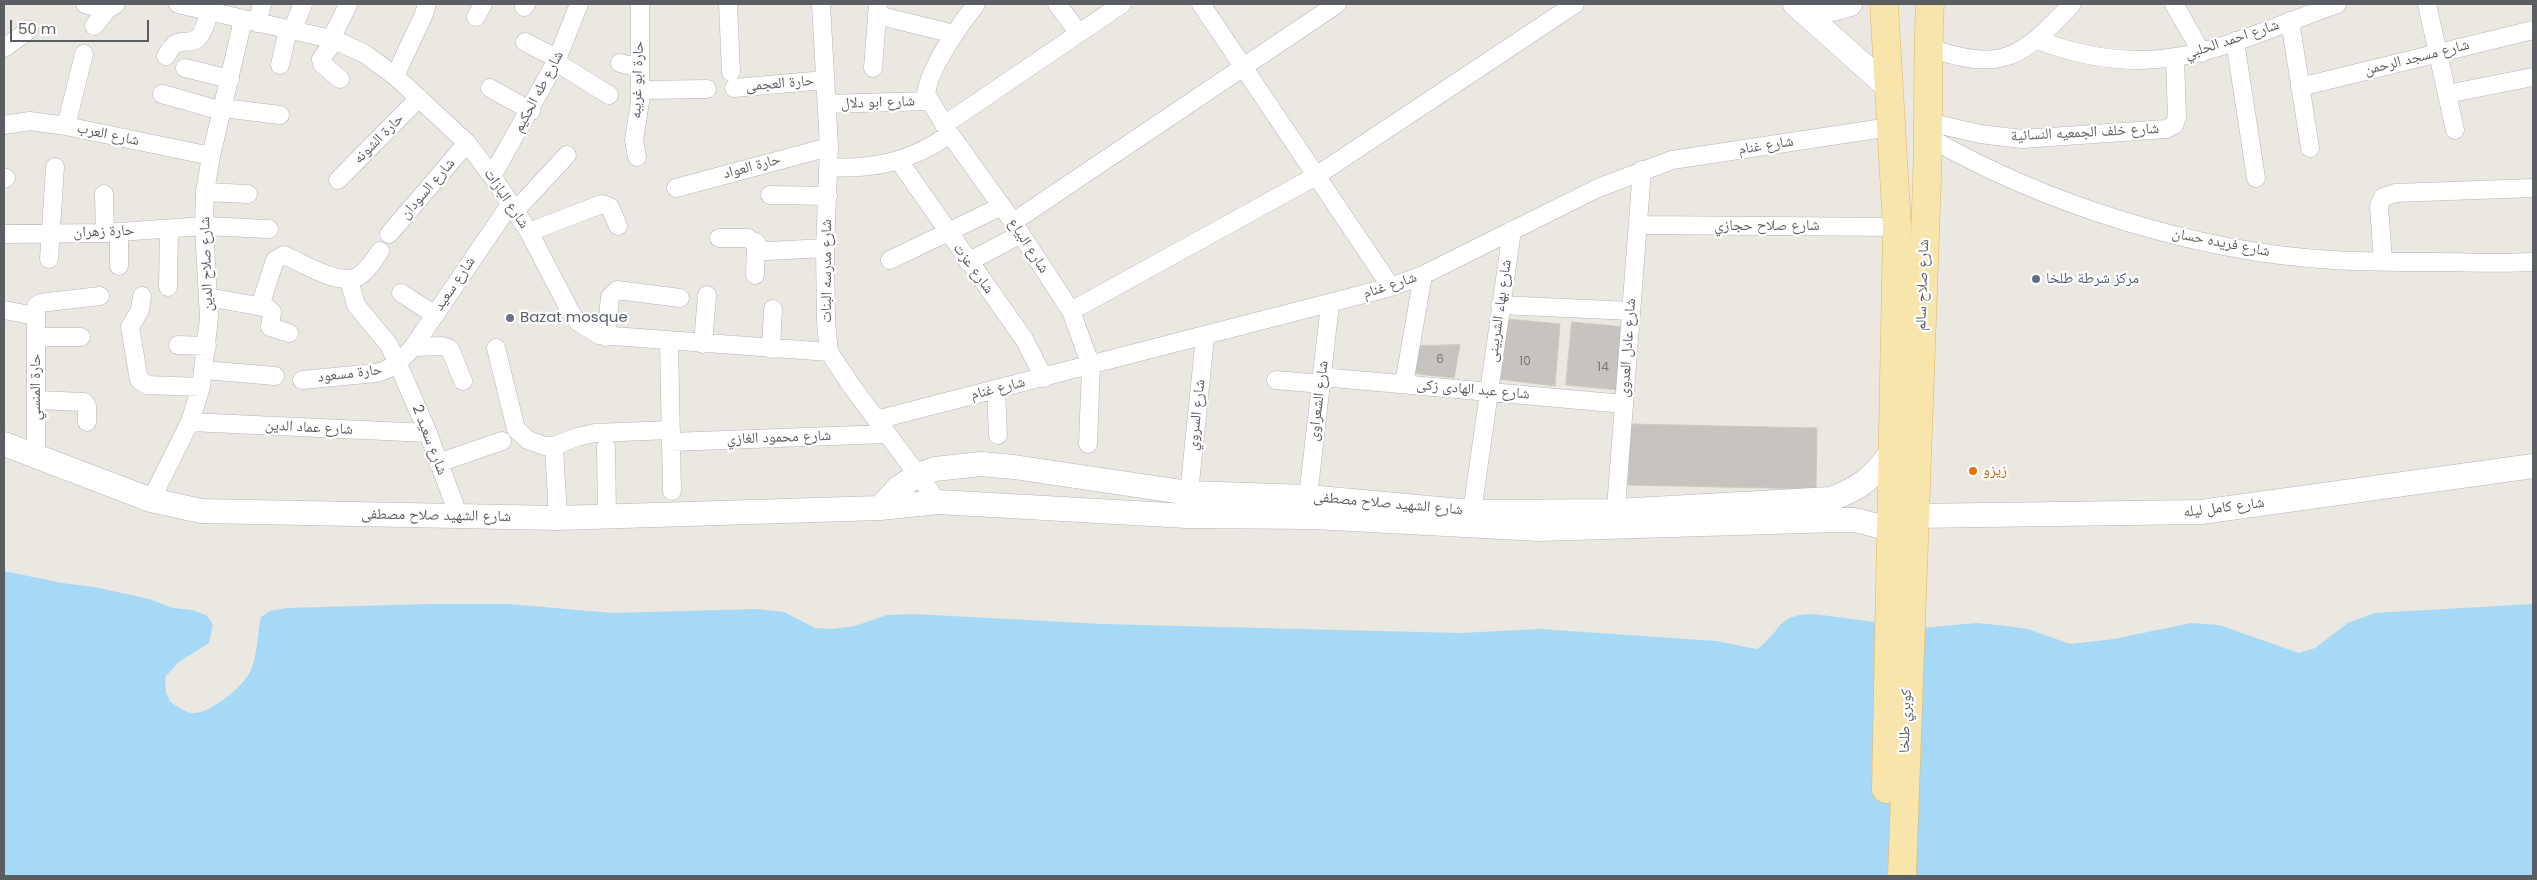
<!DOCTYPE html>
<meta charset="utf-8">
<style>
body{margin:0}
#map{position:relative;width:2537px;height:880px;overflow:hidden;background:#ebe8e1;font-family:Poppins,sans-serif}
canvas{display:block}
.frame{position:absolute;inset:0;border:5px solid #5a5d61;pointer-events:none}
.scale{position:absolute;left:10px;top:20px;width:139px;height:22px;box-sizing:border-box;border:2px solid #5a5d61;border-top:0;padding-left:6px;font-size:15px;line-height:18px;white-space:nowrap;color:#5a5d61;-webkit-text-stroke:4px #fff;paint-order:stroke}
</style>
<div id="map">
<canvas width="2537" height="880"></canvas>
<div class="frame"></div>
<div class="scale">50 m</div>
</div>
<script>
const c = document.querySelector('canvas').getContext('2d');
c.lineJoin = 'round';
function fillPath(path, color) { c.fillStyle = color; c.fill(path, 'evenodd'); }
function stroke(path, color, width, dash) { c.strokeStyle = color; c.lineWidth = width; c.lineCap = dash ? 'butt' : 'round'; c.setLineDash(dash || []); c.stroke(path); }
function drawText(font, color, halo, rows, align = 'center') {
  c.font = font + ' Poppins,"Noto Naskh Arabic",sans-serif'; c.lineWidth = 4.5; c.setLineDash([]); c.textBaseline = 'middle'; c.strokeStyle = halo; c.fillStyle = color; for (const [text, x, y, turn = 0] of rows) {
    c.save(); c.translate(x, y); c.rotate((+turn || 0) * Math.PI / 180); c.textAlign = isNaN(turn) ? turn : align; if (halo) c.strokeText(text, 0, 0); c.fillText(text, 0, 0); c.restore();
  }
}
const water = new Path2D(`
 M4 571 62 583 94 587 149 599 173 608 192 610 206 615 213 624 209 643 179 662 165 677 166 692 170 701C176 706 185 713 194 713 211 713 244 686 251 670 258 653 257 635 261 617L270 611 287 608 431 604H509L612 613 756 609 784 612 815 628 832 629 855 626 887 615 914 614 1102 624 1460 633 1540 629 1716 641 1757 649C1783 631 1775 614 1814 614L1919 628 1977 623 2007 626 2028 629 2070 644 2114 639 2191 623 2219 625 2299 653 2315 648 2348 623 2374 613 2533 604V876H4Z`);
const building = new Path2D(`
 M1507 319 1560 324 1555 386 1498 379Z
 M1572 322 1625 327 1619 390 1566 385Z
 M1460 345 1454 378 1410 373 1414 346Z
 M1630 424 1817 428 1816 489 1628 485Z`);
const street = new Path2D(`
 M85 4 107 10
 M178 4 335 40 365 54 395 76 467 143 492 176 529 232 570 311 578 322 599 335 829 352
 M728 4 731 72
 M821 4 829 147 825 248 826 322 829 352 850 384 938 502
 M976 4C960 25 929 68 926 94L950 134 1013 222 1071 311 1091 366 1088 444
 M1057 4 1079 33
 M1201 4 1391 287
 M2174 4 2202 53
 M2427 4 2455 130
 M524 7 526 4
 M877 15 954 34
 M476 17 483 4
 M2290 21 2310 148
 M257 23 262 4
 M94 26 107 10 116 4
 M292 31 303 4
 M331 39 348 5
 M335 40 321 59 322 64 340 79
 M2038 40C2156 86 2227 44 2337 4
 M2235 41 2256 178
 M525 42 558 59
 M1927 47C2002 73 2020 59 2072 4
 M4 48 29 30
 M166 56C179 32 186 48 198 38 204 32 207 20 209 12
 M556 62 609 95
 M620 63 640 68
 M280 65 288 30
 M185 68 230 79
 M873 68 878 4
 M395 76 424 14 427 4
 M2300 87 2533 30
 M490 88 531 111
 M734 88 825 80
 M640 90 707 89
 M162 94 222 111
 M2447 94 2533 77
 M827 104 929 101
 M223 108 280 115
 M1928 122 1980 134 2022 139 2166 129 2174 125 2177 117 2175 59
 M4 125 30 121 66 126 211 156
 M944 125 1122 4
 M66 126 84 54
 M1928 137C2047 205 2196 252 2333 260 2367 262 2401 262 2435 262 2468 262 2501 264 2533 262
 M637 157 634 140 640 102V4
 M899 161 1024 339 1044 378
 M828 167C874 170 912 161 950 134
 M492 176 556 62 579 4
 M4 179 6 178
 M338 180 419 98
 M676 188 829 147
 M205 192 248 194
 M104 194 105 233
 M770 195 828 196
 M516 210 567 155
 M1013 222 1337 4
 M1638 225 1897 227
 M119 232V266
 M529 232 602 204 610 207 618 226
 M4 234 105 233 204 226 269 229
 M389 234 467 143
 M719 238H748L763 251H768L825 248
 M49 259 55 167
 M890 260 1002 206
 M2383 261 2379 206 2383 197 2395 193 2533 188
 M968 262 1021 234
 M755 275 756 242
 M349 280 356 305 389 345 398 364 428 433 459 517
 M168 287 169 229
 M401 293 435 315
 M142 296 140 310 130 327 139 380 147 385 201 387
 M208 297 268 308 272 312 270 327 289 333
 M1500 305 1631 311
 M260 306 275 260 284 255C302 263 339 286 357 277 367 272 374 260 380 251
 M4 310 35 316
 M1071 311 1316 176 1575 4
 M36 337H81
 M606 337 610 297 617 290 680 298
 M669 342 672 491
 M703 344 707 295
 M178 345 207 346
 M413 347 442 346 450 349 463 381
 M496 348 516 429 528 440 545 446H554L577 437 595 433 671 430
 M771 349 773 309
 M204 370 275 376
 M1322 377 1624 404
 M302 380 376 373C393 369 402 360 413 347L511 203
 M1276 380 1321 384
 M1404 384 1423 275
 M996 390 998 435
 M36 400 84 402 87 406V422
 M876 420 1391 287 1423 275 1598 188 1672 160 1890 127
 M190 422 428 433
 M671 442 887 434
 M554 446 558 518
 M606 447 607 515
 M36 458V306L40 303 100 296
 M438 463 502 441
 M1189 493 1205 337
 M1308 497 1330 304
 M151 500 190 422 201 387 209 318 204 226 205 192 211 156 243 20
 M1472 512 1512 230
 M1615 521 1642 170`);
const secondary = new Path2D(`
 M1795 4 1889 88
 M1808 4C1824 12 1833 10 1850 4
 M4 444 151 500 201 511 558 518 880 508 938 502 1187 516 1314 517 1539 529 1838 520H1855L1890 529
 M880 508 898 488 918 475 935 469 981 464 1014 467 1189 493 1308 497 1472 512 1616 511 1831 499C1861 488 1874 477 1892 451
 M1913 516 2201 512 2533 466`);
const primary = new Path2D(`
 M1884 4 1897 227 1886 789
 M1902 876C1909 644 1918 412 1927 179 1929 121 1927 62 1930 4`);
const markers = [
 [2036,279,5,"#5c6f8a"],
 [510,318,5,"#6b7280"],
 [1973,471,5,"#e8710a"]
];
const numberNames = [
 ["6",1440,360],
 ["10",1525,362],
 ["14",1603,368]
];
const streetNames = [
 ["شارع احمد الحلبي",2232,40,-18],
 ["شارع مسجد الرحمن",2417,58,-14],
 ["حارة ابو غريبه",638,80,-88],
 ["حارة العجمى",780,84,-5],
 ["شارع طه الحكيم",539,92,-62],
 ["شارع ابو دلال",878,103,-2],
 ["شارع خلف الجمعيه النسائية",2085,133,-3],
 ["شارع العرب",108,135,12],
 ["حارة الشونه",379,139,-45],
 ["شارع غنام",1766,146,-9],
 ["حارة العواد",752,167,-15],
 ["شارع السودان",428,189,-49],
 ["شارع البازات",506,199,56],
 ["شارع صلاح حجازي",1767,226],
 ["حارة زهران",104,232,-2],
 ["شارع فريده حسان",2221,243,11],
 ["شارع البياع",1028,246,57],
 ["شارع صلاح الدين",207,264,-92],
 ["شارع عزت",973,269,54],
 ["شارع مدرسه البنات",827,271,-90],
 ["شارع سعيد",455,284,-56],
 ["شارع صلاح سالم",1923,285,-88],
 ["شارع غنام",1390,286,-18],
 ["شارع بهاء الشربينى",1500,311,-82],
 ["شارع عادل العدوى",1628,348,-86],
 ["حارة مسعود",350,374,-7],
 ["حارة المنسي",36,387,-90],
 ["شارع غنام",998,389,-14],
 ["شارع عبد الهادى زكى",1473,390,5],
 ["شارع الشعراوى",1319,401,-83],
 ["شارع السروي",1197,415,-84],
 ["شارع عماد الدين",309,428,3],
 ["شارع محمود الغازي",779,438,-2],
 ["شارع سعيد 2",429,440,69],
 ["شارع الشهيد صلاح مصطفى",1388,504,5],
 ["شارع كامل ليله",2224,508,-7],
 ["شارع الشهيد صلاح مصطفى",436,516,1],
 ["كوبري طلخا",1906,721,-88]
];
const serviceNames = [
 ["مركز شرطة طلخا",2046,279]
];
const worshipNames = [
 ["Bazat mosque",520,318]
];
const foodNames = [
 ["زيزو",1983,471]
];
fillPath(water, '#a6d9f6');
fillPath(building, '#c7c3be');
stroke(building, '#cfcac0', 1);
stroke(street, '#b2b4b8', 19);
stroke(secondary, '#b1b4b8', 25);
stroke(primary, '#e3b662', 29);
stroke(street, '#fff', 18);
stroke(secondary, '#fff', 24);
stroke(primary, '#f7e5ab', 28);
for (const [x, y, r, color] of markers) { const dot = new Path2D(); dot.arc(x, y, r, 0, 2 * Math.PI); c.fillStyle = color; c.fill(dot); stroke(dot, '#fff', 2); }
drawText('12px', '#757678', null, numberNames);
drawText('15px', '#5a5d61', '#fff', streetNames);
drawText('15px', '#4e5e75', '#fff', serviceNames, 'left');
drawText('15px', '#5b616d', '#fff', worshipNames, 'left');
drawText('15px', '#c56008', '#fff', foodNames, 'left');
</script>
